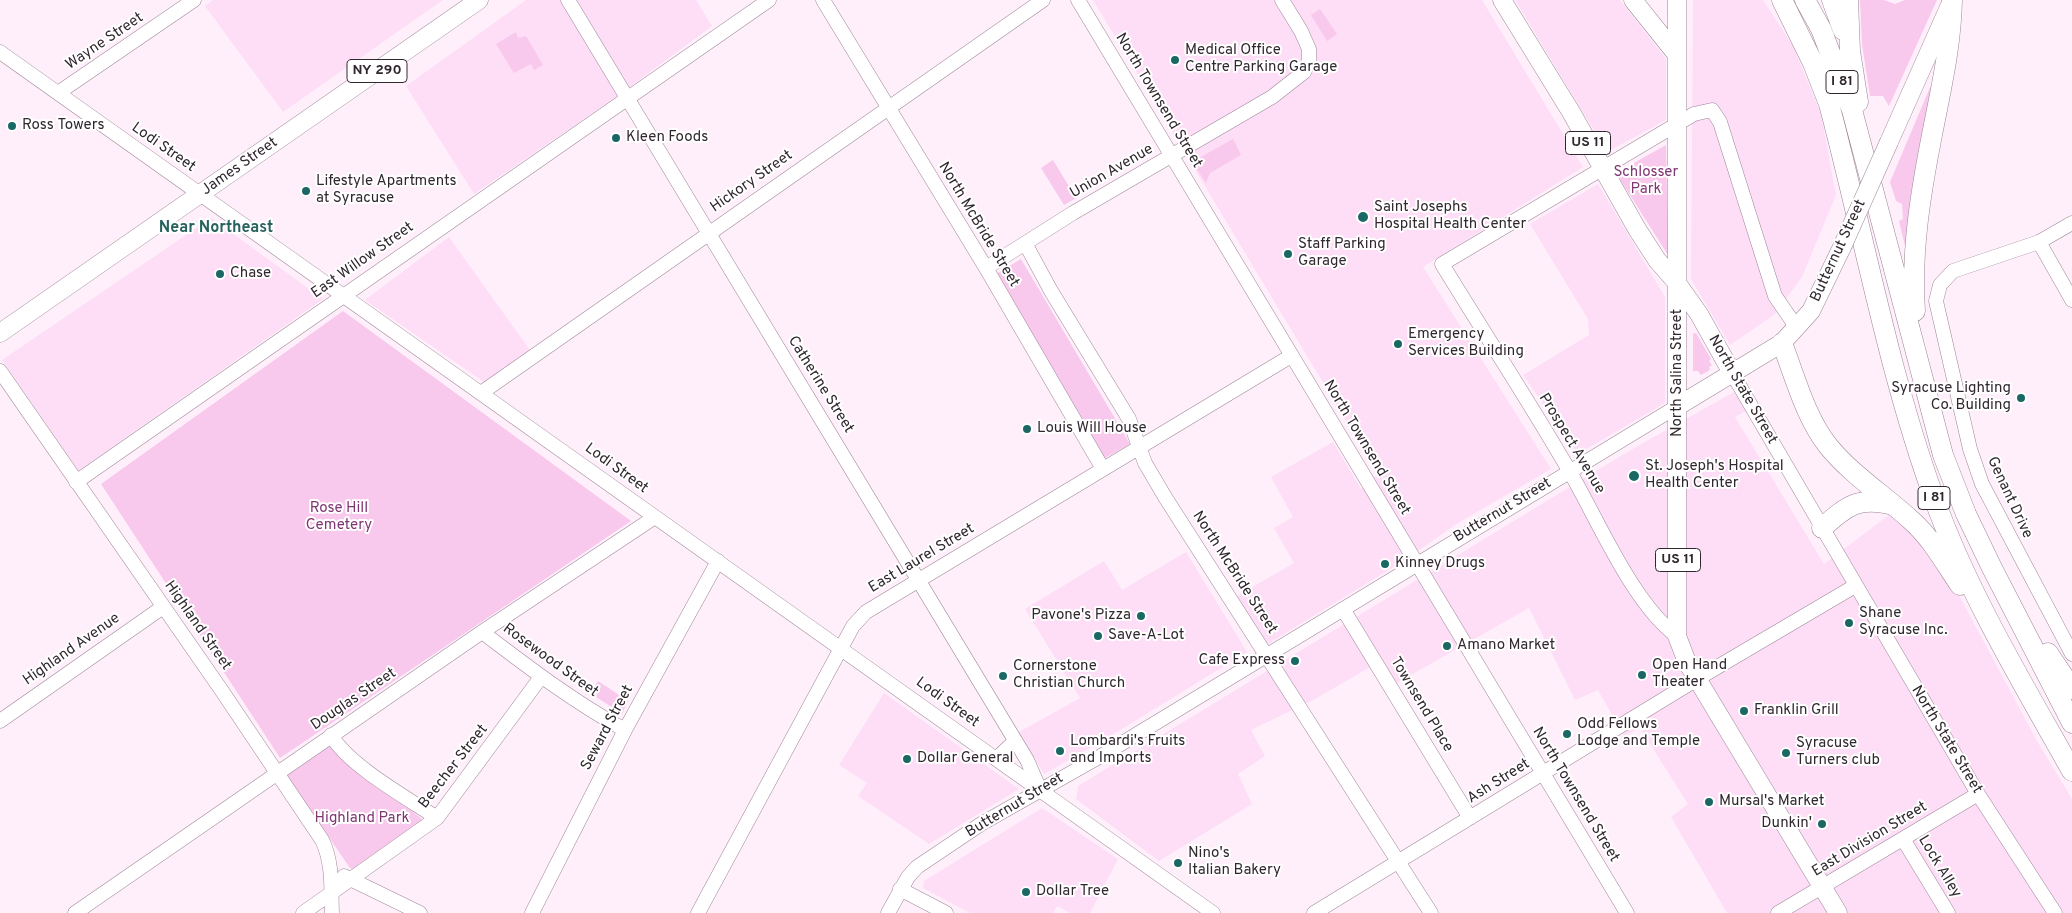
<!DOCTYPE html>
<style>
body{margin:0}
canvas{display:block;background:#ffeffb}
</style>
<canvas width="2072" height="913"></canvas>
<script>
const c = document.querySelector('canvas').getContext('2d');
c.lineJoin = 'round';
function fillPath(path, color) { c.fillStyle = color; c.fill(path, 'evenodd'); }
function stroke(path, color, width, dash) { c.strokeStyle = color; c.lineWidth = width; c.lineCap = dash ? 'butt' : 'round'; c.setLineDash(dash || []); c.stroke(path); }
function drawText(font, color, halo, rows, align = 'center') {
  c.font = font + ' Overpass,sans-serif'; c.lineWidth = 4; c.setLineDash([]); c.textBaseline = 'middle'; c.strokeStyle = halo; c.fillStyle = color; for (const [text, x, y, turn = 0] of rows) {
    c.save(); c.translate(x, y); c.rotate((+turn || 0) * Math.PI / 180); c.textAlign = isNaN(turn) ? turn : align; if (halo) c.strokeText(text, 0, 0); c.fillText(text, 0, 0); c.restore();
  }
}
const built = new Path2D(`
 M213 0H443L283 112 205 6Z
 M526 0H696L712 26 616 97 474 194 406 86Z
 M1093 0H1482L1583 167 1423 267 1551 469 1458 523 1405 560 1266 645 1237 596 1294 563 1274 528 1293 517 1271 477 1333 442 1361 489 1378 474Z
 M1515 0H1620L1666 59V120L1607 152Z
 M1693 0H1763L1793 46 1821 114 1836 195 1802 277 1774 315 1730 345 1691 279Z
 M1598 184 1665 297V403L1578 454 1523 375 1589 335 1588 319 1530 224Z
 M211 218 323 299 78 471 2 360Z
 M449 237 532 353 484 382 365 300Z
 M1734 392 1748 410 1735 417 1824 564 1889 515 1905 526 1940 560 2037 741 2072 799V913H1727L1671 817 1688 804 1640 728 1624 736 1598 690 1575 700 1529 608 1395 684 1379 662 1315 699 1251 730 1265 756 1238 774 1252 804 1159 861 1076 799 1078 786 1629 451Z
 M1186 552 1247 652 1104 740 1044 774 1019 732 1080 698 1025 609 1104 561 1122 590Z
 M884 693 1019 789 929 844 858 796 867 783 839 765Z
 M1042 808 1118 859 1090 913H1070L1057 906 1053 913H970L923 888 924 881Z`);
const green = new Path2D(`
 M1860 0H1884L1895 4 1905 0H1937L1889 106 1883 96H1870L1862 44Z
 M1320 9 1337 34 1327 41 1311 15Z
 M516 32 518 38 526 36 543 65 534 70 531 64 514 73 496 44Z
 M1945 52 1907 254 1899 221 1903 219 1902 204 1896 201 1890 182Z
 M1233 139 1241 155 1210 173 1206 183 1192 162Z
 M1666 145 1668 255 1616 173Z
 M1053 160 1076 198 1064 205 1041 168Z
 M1021 259 1130 444 1105 458 996 274Z
 M343 311 631 521 280 758 101 484Z
 M1696 333 1711 359 1709 361 1712 365 1709 367 1710 370 1701 375 1698 371H1693V334Z
 M598 681 628 701 622 714 590 693Z
 M325 747H330L422 819 424 822 354 870 350 868 288 778 287 773Z`);
const minor = new Path2D(`
 M568 0C720 254 876 506 1027 760L1040 790
 M823 0 986 268 1103 469
 M1078 0 1627 913
 M0 52 1213 913
 M58 93 194 0
 M2072 223 2039 242 1953 271 1940 285 1936 301 1970 449 1982 484 2072 654
 M2039 242 2072 300
 M1025 243 1051 291 1129 419 1145 463 1165 497 1431 913
 M986 268 1073 213 1272 97 1304 72 1309 61V49L1301 31 1282 0
 M0 371 222 691 322 840C333 862 331 889 332 913
 M1732 373 1978 794 2055 913
 M481 393 1043 0
 M76 482 769 0
 M1343 609 1470 818
 M482 632C528 667 574 702 625 730
 M1677 636C1633 604 1598 520 1570 472 1529 401 1484 333 1442 264L1694 114 1712 110 1720 122 1775 296 1797 328
 M0 721 163 607
 M331 735C348 765 407 798 437 818
 M996 759 1015 741
 M1903 839 1948 913
 M344 876 420 913
 M900 889 946 913
 M75 913 482 632 655 517
 M303 913 437 818 541 677
 M532 913 625 730 718 561
 M698 913 853 626 866 612 1291 356
 M888 913 908 877 917 867 981 824 1106 753 1678 406
 M1314 913 1697 679 1855 586
 M1778 913 1978 794`);
const major = new Path2D(`
 M1502 0 1571 112 1637 229 1657 260 1677 283 1699 314 1732 373
 M1633 0 1677 55
 M1677 0V636L1687 662 1838 913
 M1889 142 1950 5
 M0 333 479 0
 M1678 406 1782 343 1811 311 1842 247`);
const highway = new Path2D(`
 M1782 0 1813 63 1829 104C1864 235 1888 371 1934 498 1967 591 2023 684 2072 771
 M1805 0 1821 29 1852 110 1943 455 1966 514 1992 568 2072 723
 M1832 0 1843 30
 M1848 0 1850 51 1858 102
 M1915 311C1911 253 1920 197 1931 140 1940 93 1951 48 1952 0
 M1782 343C1795 377 1806 419 1829 447 1853 476 1885 496 1912 521 1932 539 1945 563 1960 585
 M1822 528C1847 506 1858 496 1893 505
 M2048 653 2072 689`);
const majorBridge = new Path2D(`
 M1842 247 1889 142`);
const markers = [
 [1175,60,5,"#1a6764"],
 [12,126,5,"#1a6764"],
 [616,138,5,"#1a6764"],
 [306,191,5,"#1a6764"],
 [1363,217,6,"#1a6764"],
 [1288,254,5,"#1a6764"],
 [220,274,5,"#1a6764"],
 [1398,344,5,"#1a6764"],
 [2021,398,5,"#1a6764"],
 [1027,429,5,"#1a6764"],
 [1634,476,6,"#1a6764"],
 [1385,564,5,"#1a6764"],
 [1141,616,5,"#1a6764"],
 [1849,623,5,"#1a6764"],
 [1098,636,5,"#1a6764"],
 [1447,646,5,"#1a6764"],
 [1295,661,5,"#1a6764"],
 [1642,675,5,"#1a6764"],
 [1003,676,5,"#1a6764"],
 [1744,711,5,"#1a6764"],
 [1567,734,5,"#1a6764"],
 [1060,751,5,"#1a6764"],
 [1786,753,5,"#1a6764"],
 [907,759,5,"#1a6764"],
 [1709,802,5,"#1a6764"],
 [1822,824,5,"#1a6764"],
 [1178,863,5,"#1a6764"],
 [1026,892,5,"#1a6764"]
];
const shields = [
 [377,71,60],
 [1842,82,32],
 [1588,143,45],
 [1934,498,32],
 [1678,560,45]
];
const shieldNames = [
 ["NY 290",377,71],
 ["I 81",1842,82],
 ["US 11",1588,143],
 ["I 81",1934,498],
 ["US 11",1678,560]
];
const streetNames = [
 ["Wayne Street",105,42,-34],
 ["North Townsend Street",1158,101,59],
 ["Lodi Street",163,148,35],
 ["James Street",240,167,-35],
 ["Union Avenue",1112,172,-30],
 ["Hickory Street",752,182,-35],
 ["North McBride Street",978,225,59],
 ["Butternut Street",1839,251,-65],
 ["East Willow Street",363,261,-35],
 ["North Salina Street",1678,373,-90],
 ["Catherine Street",820,385,58],
 ["North State Street",1742,390,60],
 ["Prospect Avenue",1571,444,59],
 ["North Townsend Street",1366,448,59],
 ["Lodi Street",616,469,36],
 ["Genant Drive",2009,498,65],
 ["Butternut Street",1503,511,-31],
 ["East Laurel Street",922,559,-31],
 ["North McBride Street",1234,573,57],
 ["Highland Street",197,626,55],
 ["Highland Avenue",72,650,-35],
 ["Rosewood Street",550,661,36],
 ["Douglas Street",354,700,-34],
 ["Lodi Street",947,703,36],
 ["Townsend Place",1421,705,59],
 ["Seward Street",608,728,-62],
 ["North State Street",1946,740,59],
 ["Beecher Street",454,767,-52],
 ["Ash Street",1499,782,-32],
 ["North Townsend Street",1575,795,59],
 ["Butternut Street",1015,806,-31],
 ["East Division Street",1870,840,-31],
 ["Lock Alley",1939,867,59]
];
const poiNames = [
 ["Medical Office",1185,51],
 ["Centre Parking Garage",1185,68],
 ["Ross Towers",22,126],
 ["Kleen Foods",626,138],
 ["Lifestyle Apartments",316,182],
 ["at Syracuse",316,199],
 ["Saint Josephs",1374,208],
 ["Hospital Health Center",1374,225],
 ["Staff Parking",1298,245],
 ["Garage",1298,262],
 ["Chase",230,274],
 ["Emergency",1408,335],
 ["Services Building",1408,352],
 ["Syracuse Lighting",2011,389,"right"],
 ["Co. Building",2011,406,"right"],
 ["Louis Will House",1037,429],
 ["St. Joseph's Hospital",1645,467],
 ["Health Center",1645,484],
 ["Kinney Drugs",1395,564],
 ["Shane",1859,614],
 ["Syracuse Inc.",1859,631],
 ["Pavone's Pizza",1131,616,"right"],
 ["Save-A-Lot",1108,636],
 ["Amano Market",1457,646],
 ["Cafe Express",1285,661,"right"],
 ["Open Hand",1652,666],
 ["Theater",1652,683],
 ["Cornerstone",1013,667],
 ["Christian Church",1013,684],
 ["Franklin Grill",1754,711],
 ["Odd Fellows",1577,725],
 ["Lodge and Temple",1577,742],
 ["Lombardi's Fruits",1070,742],
 ["and Imports",1070,759],
 ["Syracuse",1796,744],
 ["Turners club",1796,761],
 ["Dollar General",917,759],
 ["Mursal's Market",1719,802],
 ["Dunkin'",1812,824,"right"],
 ["Nino's",1188,854],
 ["Italian Bakery",1188,871],
 ["Dollar Tree",1036,892]
];
const parkNames = [
 ["Schlosser",1646,173],
 ["Park",1646,190],
 ["Rose Hill",339,509],
 ["Cemetery",339,526],
 ["Highland Park",362,819]
];
const neighbourhoodNames = [
 ["Near Northeast",216,229]
];
fillPath(built, '#fedef6');
fillPath(green, '#f8c8ed');
stroke(minor, '#9d8797', 15);
stroke(major, '#9d8797', 19);
stroke(highway, '#9d8797', 21);
stroke(minor, '#fff', 14);
stroke(major, '#fff', 18);
stroke(highway, '#fff', 20);
stroke(majorBridge, '#9d8797', 19, []);
stroke(majorBridge, '#fff', 18);
for (const [x, y, r, color] of markers) { const dot = new Path2D(); dot.arc(x, y, r, 0, 2 * Math.PI); c.fillStyle = color; c.fill(dot); stroke(dot, '#fff', 2); }
for (const [x, y, w] of shields) { const box = new Path2D(); box.roundRect(x - w / 2, y - 11.5, w, 23, 4); c.fillStyle = '#fff'; c.fill(box); stroke(box, '#31282f', 1); }
drawText('bold 14px', '#31282f', null, shieldNames);
drawText('15px', '#31282f', '#fff', streetNames);
drawText('15px', '#31282f', '#fff', poiNames, 'left');
drawText('15px', '#813674', '#fff', parkNames);
drawText('bold 16px', '#28625f', '#fff', neighbourhoodNames);
</script>
